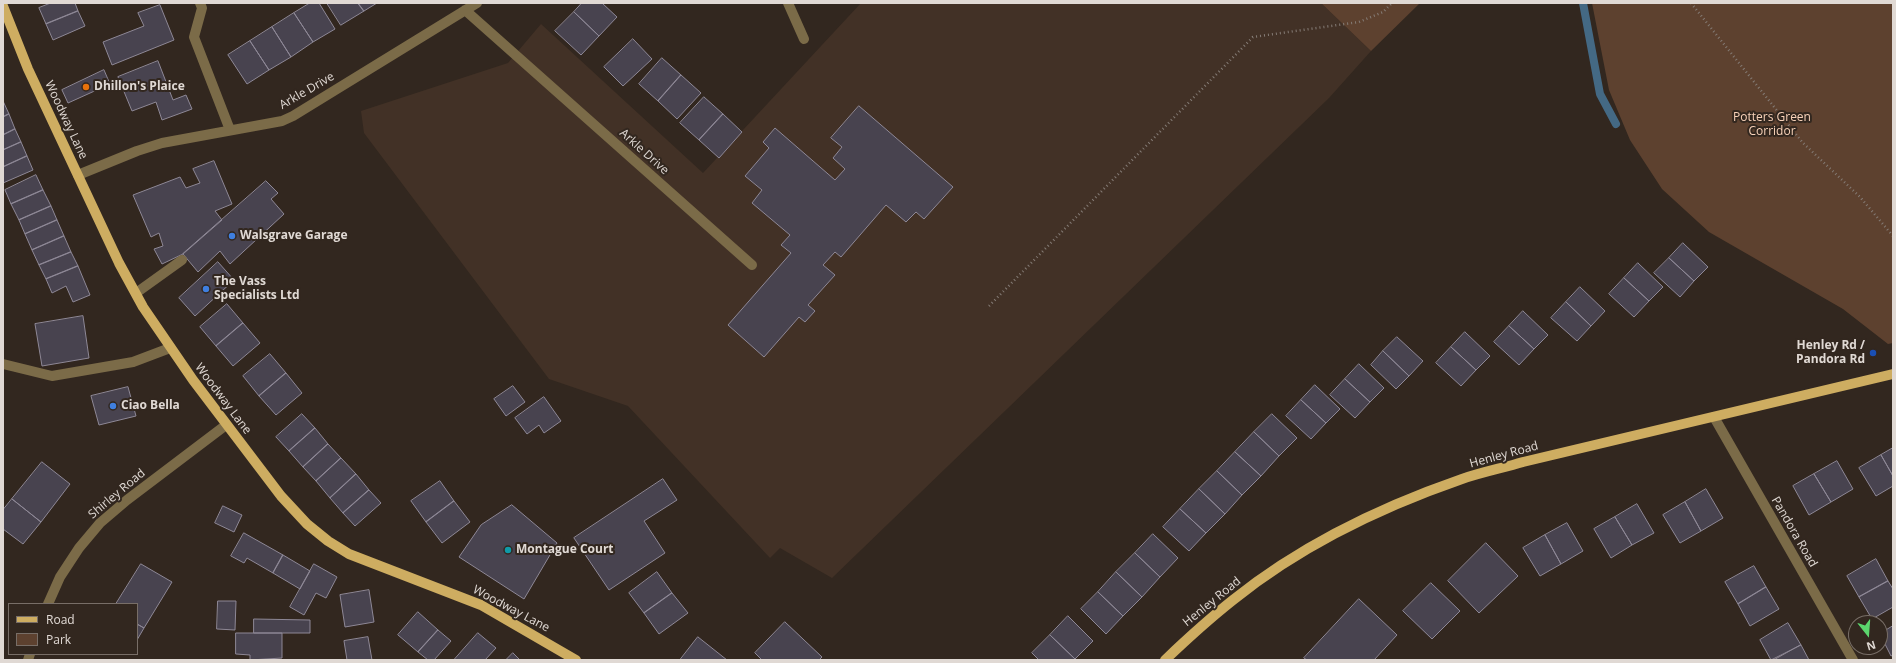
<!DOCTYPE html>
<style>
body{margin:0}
#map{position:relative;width:1896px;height:663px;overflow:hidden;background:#32271f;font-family:"Open Sans",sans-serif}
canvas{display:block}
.frame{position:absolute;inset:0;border:4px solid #e0d9d4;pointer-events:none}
.legend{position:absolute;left:8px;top:603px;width:130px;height:52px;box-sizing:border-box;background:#32271f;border:1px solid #786e67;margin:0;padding:5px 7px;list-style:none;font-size:12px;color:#e0d9d4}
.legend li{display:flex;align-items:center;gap:8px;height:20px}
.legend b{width:20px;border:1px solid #786e67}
.north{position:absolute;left:1848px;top:615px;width:40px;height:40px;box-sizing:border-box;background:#32271f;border:1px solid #786e67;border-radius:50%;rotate:163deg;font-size:11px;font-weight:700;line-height:16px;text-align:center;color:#e0d9d4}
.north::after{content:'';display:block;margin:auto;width:14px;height:18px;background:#5bd56d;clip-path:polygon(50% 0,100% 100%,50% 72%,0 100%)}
</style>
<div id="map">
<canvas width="1896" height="663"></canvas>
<div class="frame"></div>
<ul class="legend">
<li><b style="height:5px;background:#cead61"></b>Road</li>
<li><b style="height:11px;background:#5d412f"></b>Park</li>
</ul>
<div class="north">N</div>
</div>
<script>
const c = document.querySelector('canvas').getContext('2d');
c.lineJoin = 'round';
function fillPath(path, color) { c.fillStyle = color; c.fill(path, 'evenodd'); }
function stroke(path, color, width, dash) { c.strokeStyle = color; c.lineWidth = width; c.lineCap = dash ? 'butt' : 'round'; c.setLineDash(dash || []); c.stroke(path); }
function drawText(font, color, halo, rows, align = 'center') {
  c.font = font + ' "Open Sans",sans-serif'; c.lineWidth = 4; c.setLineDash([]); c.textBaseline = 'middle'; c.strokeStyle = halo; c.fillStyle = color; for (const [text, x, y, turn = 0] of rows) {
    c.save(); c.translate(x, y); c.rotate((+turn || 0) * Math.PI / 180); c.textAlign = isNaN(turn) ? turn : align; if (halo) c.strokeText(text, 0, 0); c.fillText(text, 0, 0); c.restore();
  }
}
const built = new Path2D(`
 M861 3H1321L1371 51 1329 98 832 578 780 548 770 558 628 406 549 379 364 133 361 111 508 63 541 24 703 173Z`);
const green = new Path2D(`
 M1321 3H1420L1371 51Z
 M1592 3H1893V343L1888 344 1843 309 1709 232 1662 189 1630 140 1609 90Z`);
const stream = new Path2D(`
 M1583 3 1600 94 1616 124`);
const building = new Path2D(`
 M51 3H75L78 11 46 24 39 8Z
 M310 3H319L335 29 313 42 294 13Z
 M327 3H358L364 11 341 25Z
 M358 3H377L364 11Z
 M582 3H602L617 17 599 36 574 12Z
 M160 5 174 40 112 65 103 42 144 26 138 13Z
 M78 11 85 26 53 40 46 24Z
 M574 12 599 36 581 55 555 31Z
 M294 13 313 42 291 57 272 27Z
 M272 27 291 57 269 70 250 41Z
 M633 39 652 59 623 86 604 67Z
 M250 41 269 70 247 84 228 55Z
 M662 58 681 75 658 101 639 84Z
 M158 61 173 100 186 95 192 109 162 120 156 102 132 111 118 77Z
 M104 70 110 84 68 103 62 90Z
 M681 75 701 93 677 119 658 101Z
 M704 97 723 114 699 140 680 123Z
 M3 101 9 114 3 117Z
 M859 106 953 187 924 219 916 212 906 222 886 205 841 257 835 252 823 265 835 275 808 305 815 311 805 322 799 317 764 357 728 325 791 253 781 245 790 235 752 203 762 190 745 176 769 148 763 142 775 128 835 180 845 169 833 158 842 147 831 138Z
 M9 114 15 129 3 135V117Z
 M723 114 742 132 719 158 699 140Z
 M15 129 21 142 3 150V135Z
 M21 142 27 156 3 167V150Z
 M27 156 33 170 3 183V167Z
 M214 161 232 204 215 211 222 220 183 254 162 264 154 249 163 246 159 233 151 237 133 195 180 177 186 188 200 183 193 169Z
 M36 175 43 190 11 204 5 190Z
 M266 181 278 193 271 199 284 214 230 264 220 251 198 272 183 254Z
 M43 190 51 206 19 220 11 204Z
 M51 206 57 220 25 234 19 220Z
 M57 220 64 236 32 250 25 234Z
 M64 236 71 252 39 265 32 250Z
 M1683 243 1708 267 1694 281 1669 258Z
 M71 252 78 266 46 279 39 265Z
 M1669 258 1694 281 1680 297 1654 273Z
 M218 262 234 280 195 316 179 298Z
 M1638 263 1663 287 1649 301 1624 278Z
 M78 266 90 295 73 302 66 286 52 293 46 279Z
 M1624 278 1649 301 1634 317 1609 294Z
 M1580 287 1605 311 1591 326 1566 302Z
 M1566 302 1591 326 1577 341 1551 318Z
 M227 304 243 323 216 346 200 327Z
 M1523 311 1548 335 1534 349 1509 326Z
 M83 316 89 358 42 366 35 324Z
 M243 323 260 343 233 366 216 346Z
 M1509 326 1534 349 1519 365 1494 342Z
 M1465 332 1490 356 1476 370 1451 347Z
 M1397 337 1423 361 1409 376 1383 351Z
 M1451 347 1476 370 1461 386 1436 363Z
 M1383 351 1409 376 1396 389 1371 365Z
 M270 354 286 373 259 396 243 376Z
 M1359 364 1384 388 1370 402 1345 379Z
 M286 373 302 393 276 415 259 396Z
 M1345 379 1370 402 1355 418 1330 395Z
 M1315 385 1340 409 1326 423 1301 400Z
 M513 386 525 402 506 416 494 399Z
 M128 387 136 416 99 425 91 396Z
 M544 397 561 421 544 433 539 425 527 434 515 418Z
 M1301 400 1326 423 1311 439 1286 416Z
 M302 414 315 428 289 451 276 437Z
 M1272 414 1297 438 1279 456 1254 432Z
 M315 428 328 444 303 467 289 451Z
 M1254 432 1279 456 1261 476 1235 452Z
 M328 444 341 458 316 481 303 467Z
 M1893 448V476L1881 455Z
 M1235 452 1261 476 1242 495 1217 471Z
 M1881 455 1893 476V486L1876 496 1859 468Z
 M341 458 356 474 330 498 316 481Z
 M1837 461 1853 489 1831 502 1814 474Z
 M42 462 70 484 41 522 12 499Z
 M1217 471 1242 495 1225 514 1199 489Z
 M356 474 369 490 343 513 330 498Z
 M1814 474 1831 502 1809 515 1793 486Z
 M663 479 677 500 644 521 665 553 609 590 574 538Z
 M440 481 454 501 426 522 411 501Z
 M1199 489 1225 514 1206 533 1180 509Z
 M1706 489 1723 518 1701 531 1685 502Z
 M369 490 381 503 355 526 343 513Z
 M12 499 41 522 23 544 3 529V510Z
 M454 501 470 522 442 543 426 522Z
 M1685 502 1701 531 1680 543 1663 515Z
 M1637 504 1654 533 1632 545 1615 517Z
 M512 505 557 543 524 599 459 557 481 525Z
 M223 506 242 515 234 532 215 523Z
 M1180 509 1206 533 1189 551 1163 527Z
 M1615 517 1632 545 1611 558 1594 529Z
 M1567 523 1583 551 1561 564 1545 535Z
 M244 533 283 555 273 573 247 558 244 563 231 556Z
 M1153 534 1178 558 1160 577 1135 553Z
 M1545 535 1561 564 1540 576 1523 548Z
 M1486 543 1518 576 1479 613 1448 581Z
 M1135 553 1160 577 1142 597 1116 572Z
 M283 555 310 571 300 589 273 573Z
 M1876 559 1888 581 1859 597 1847 576Z
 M141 564 172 582 144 628 137 624V604H116Z
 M314 564 337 577 326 598 316 593 304 615 290 607Z
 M1754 566 1766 587 1738 604 1725 582Z
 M657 572 672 593 644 613 629 593Z
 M1116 572 1142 597 1123 616 1098 592Z
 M1888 581 1893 589V607L1872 619 1859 597Z
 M1431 583 1460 611 1432 639 1403 611Z
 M1766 587 1779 609 1750 626 1738 604Z
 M369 590 374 622 345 627 340 595Z
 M1098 592 1123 616 1106 634 1081 609Z
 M672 593 688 613 659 634 644 613Z
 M1359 599 1397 635 1374 660H1307L1304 658Z
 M218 601H236L235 630 217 629Z
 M418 612 438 630 418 652 398 635Z
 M1068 616 1093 641 1075 659 1050 635Z
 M254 619 310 620V633H254Z
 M785 622 822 657 819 660H762L755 653Z
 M1788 623 1801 645 1771 660 1760 640Z
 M137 624 144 628 137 640Z
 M1893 626V655L1891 656 1880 634Z
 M438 630 451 641 434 660H428L418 652Z
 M236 633H282V658L250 660V655L236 654Z
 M478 633 496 648 485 660H454Z
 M1050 635 1075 659 1074 660H1039L1032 653Z
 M368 637 372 660H347L344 641Z
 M698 637 727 660H680Z
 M1801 645 1809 660H1774Z
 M513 653 520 660H506Z`);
const path = new Path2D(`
 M1691 3 1803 143 1860 197 1893 236
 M989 306 1253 37 1359 22 1383 12 1392 3`);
const minor = new Path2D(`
 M200 3 202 8 194 37 230 130
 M788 3 804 39
 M465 10 752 265
 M78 175 137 151 162 143 282 121 293 116 477 3
 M136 293 182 260
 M3 364 52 376 133 362 170 348
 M1714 417 1853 660
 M48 604 60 577 79 548 100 523 127 500 226 425
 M28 660 30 654`);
const major = new Path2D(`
 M3 6 28 69 119 263 143 307 193 380 281 496 307 524 328 541 349 554 481 605 576 660
 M1165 660C1187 639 1209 619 1233 600 1300 546 1381 507 1462 479 1482 472 1503 468 1523 462L1893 374`);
const markers = [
 [86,87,4,"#e8710a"],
 [232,236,4,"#3f7fe0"],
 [206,289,4,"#3f7fe0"],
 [1873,353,4,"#1a4fb4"],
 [113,406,4,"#3f7fe0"],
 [508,550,4,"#0f9aa8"]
];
const poiNames = [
 ["Dhillon's Plaice",94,87],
 ["Walsgrave Garage",240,236],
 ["The Vass",214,282],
 ["Specialists Ltd",214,296],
 ["Henley Rd /",1865,346,"right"],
 ["Pandora Rd",1865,360,"right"],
 ["Ciao Bella",121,406],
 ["Montague Court",516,550]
];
const streetNames = [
 ["Arkle Drive",307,91,-30],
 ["Woodway Lane",66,120,65],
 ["Arkle Drive",644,152,42],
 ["Woodway Lane",223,399,53],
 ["Henley Road",1504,455,-15],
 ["Shirley Road",117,494,-40],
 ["Pandora Road",1794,532,60],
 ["Henley Road",1212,602,-39],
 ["Woodway Lane",511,609,28]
];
const parkNames = [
 ["Potters Green",1772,118],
 ["Corridor",1772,132]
];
fillPath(built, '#423126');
fillPath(green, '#5d412f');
stroke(stream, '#446984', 8);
fillPath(building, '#48434f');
stroke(building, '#8e8896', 1);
stroke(path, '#857c76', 2.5, [1, 3]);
stroke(minor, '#7b6b48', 10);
stroke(major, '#cead61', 10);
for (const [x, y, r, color] of markers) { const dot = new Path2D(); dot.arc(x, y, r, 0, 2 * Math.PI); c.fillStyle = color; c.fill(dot); stroke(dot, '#32271f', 1.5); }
drawText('bold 12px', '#e0d9d4', '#32271f', poiNames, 'left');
drawText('12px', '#e0d9d4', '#32271f', streetNames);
drawText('12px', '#f8d2b9', '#32271f', parkNames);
</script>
